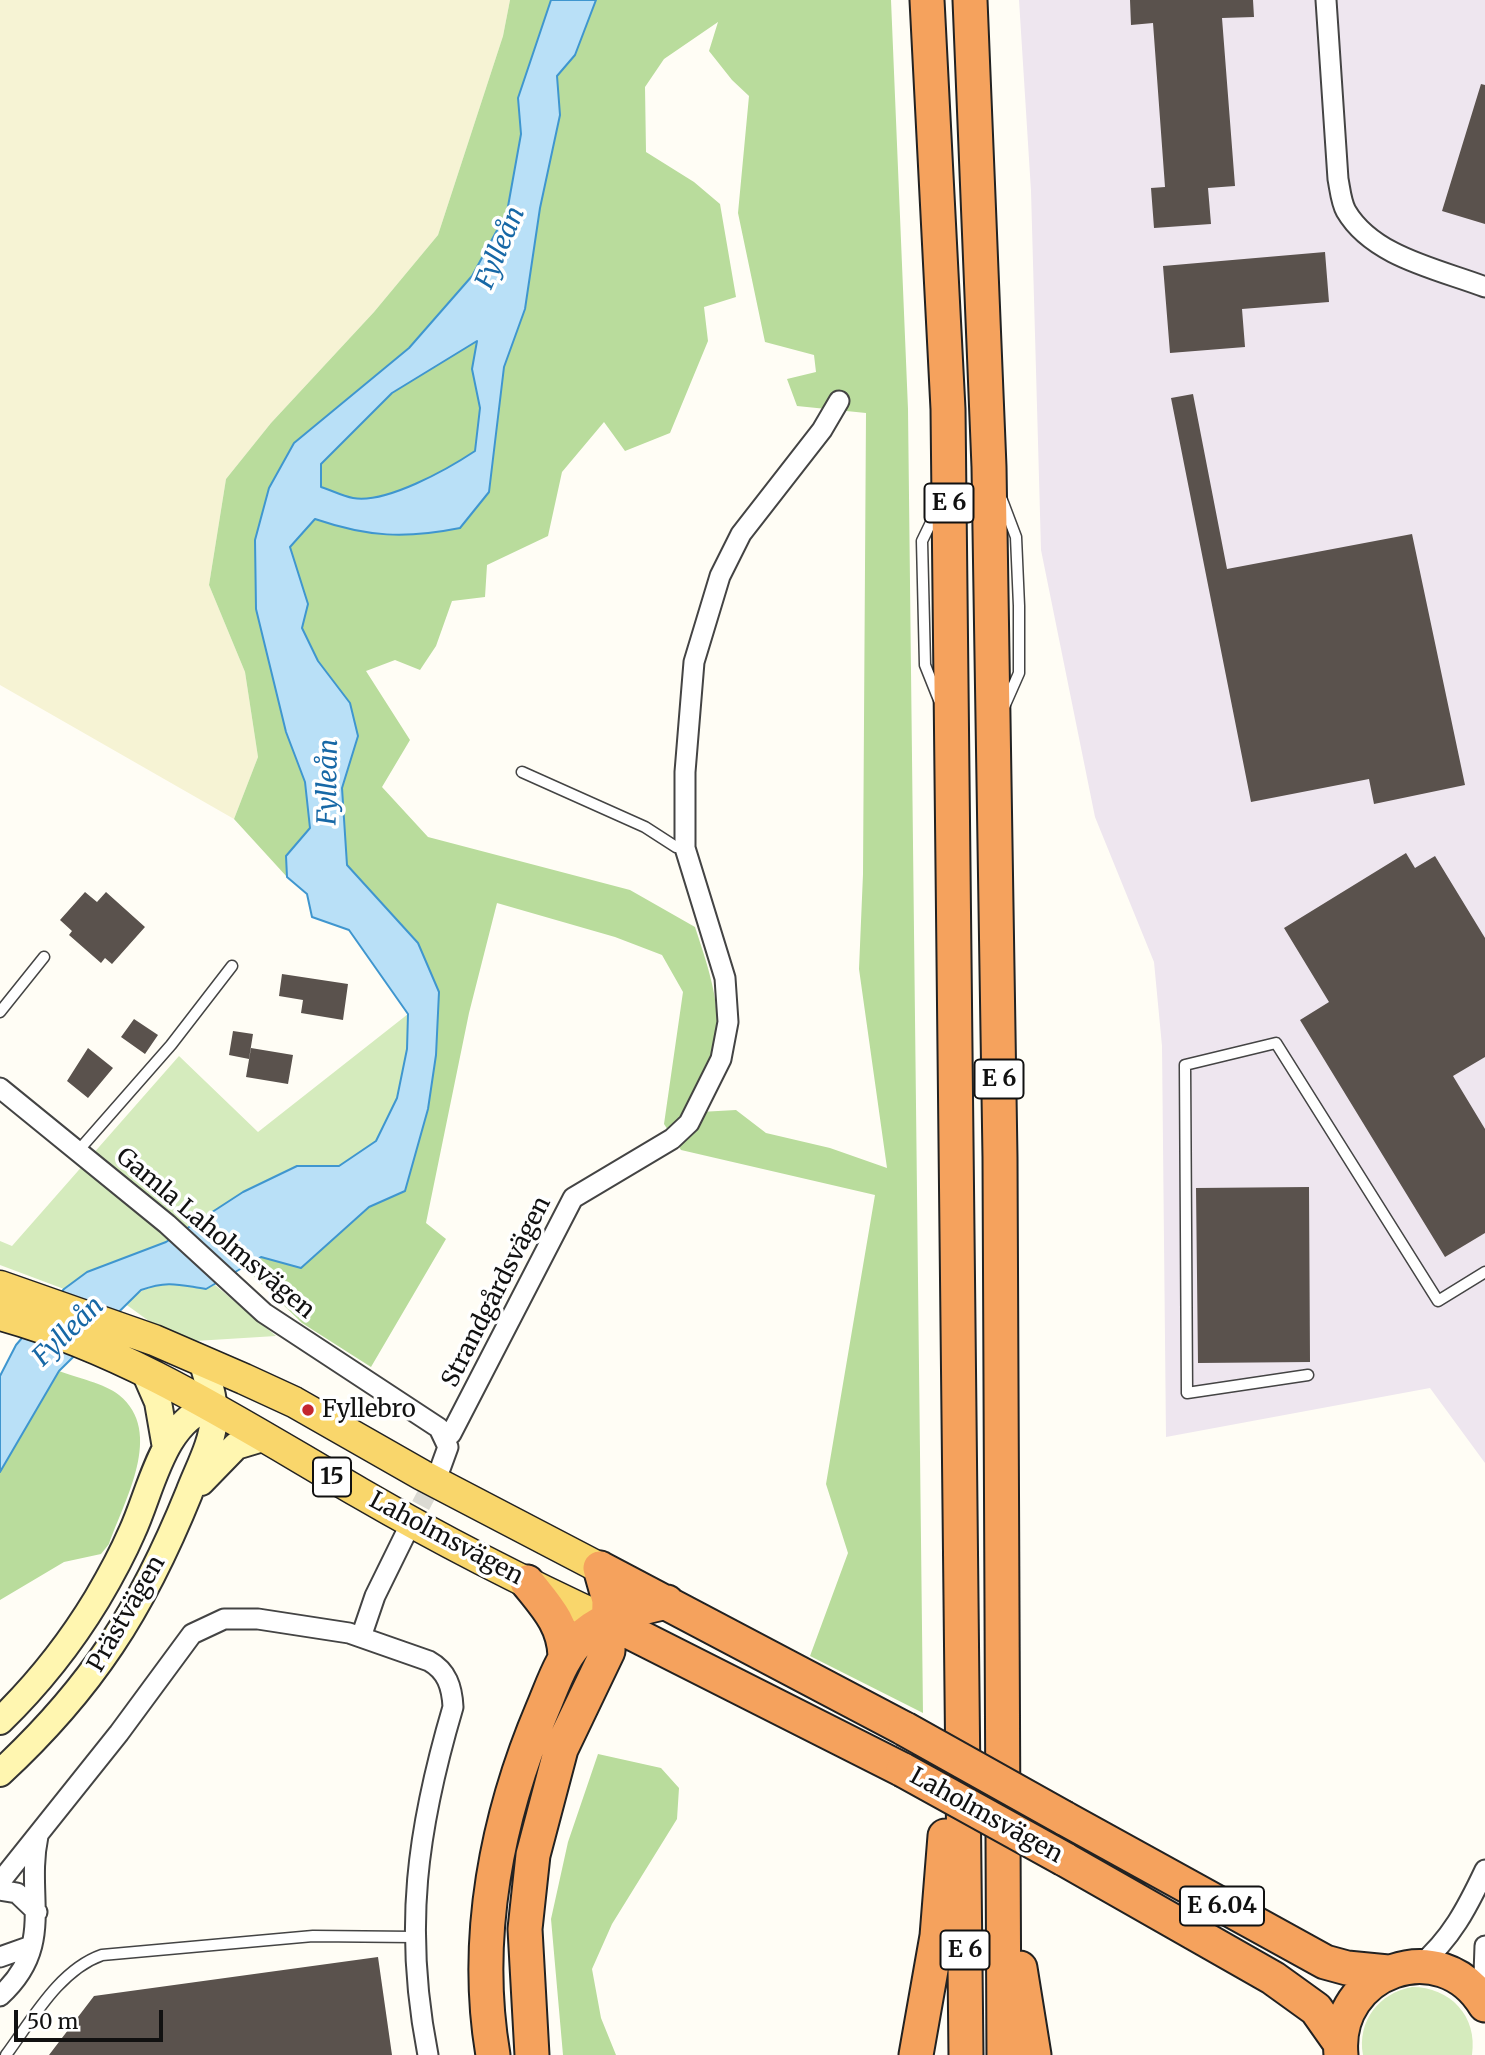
<!DOCTYPE html>
<meta charset="utf-8">
<style>
body{margin:0}
#map{position:relative;width:1485px;height:2055px;overflow:hidden;background:#fffdf5;font-family:Merriweather,serif}
canvas{display:block}
.scale{position:absolute;left:14px;top:2010px;width:149px;height:32px;box-sizing:border-box;border:4px solid #111;border-top:0;padding-left:9px;font-size:21px;line-height:24px;white-space:nowrap;color:#111;-webkit-text-stroke:5px #fff;paint-order:stroke}
</style>
<div id="map">
<canvas width="1485" height="2055"></canvas>
<div class="scale">50 m</div>
</div>
<script>
const c = document.querySelector('canvas').getContext('2d');
c.lineJoin = 'round';
function fillPath(path, color) { c.fillStyle = color; c.fill(path, 'evenodd'); }
function stroke(path, color, width, dash) { c.strokeStyle = color; c.lineWidth = width; c.lineCap = dash ? 'butt' : 'round'; c.setLineDash(dash || []); c.stroke(path); }
function drawText(font, color, halo, rows, align = 'center') {
  c.font = font + ' Merriweather,serif'; c.lineWidth = 7; c.setLineDash([]); c.textBaseline = 'middle'; c.strokeStyle = halo; c.fillStyle = color; for (const [text, x, y, turn = 0] of rows) {
    c.save(); c.translate(x, y); c.rotate((+turn || 0) * Math.PI / 180); c.textAlign = isNaN(turn) ? turn : align; if (halo) c.strokeText(text, 0, 0); c.fillText(text, 0, 0); c.restore();
  }
}
const industrial = new Path2D(`
 M1019 0H1485V1463L1430 1388 1166 1437 1162 1046 1154 962 1095 817 1041 550 1031 191Z`);
const farmland = new Path2D(`
 M0 0H510L503 36 438 235 374 312 271 423 226 479 209 585 245 672 258 757 234 819 0 685Z`);
const green = new Path2D(`
 M408 1014 407 1049 397 1098 376 1141 339 1166H297L243 1192 166 1242 87 1272 64 1289 0 1265V1241L12 1246 179 1056 258 1132Z
 M180 1282 206 1289 215 1285 276 1336 195 1341 160 1329 124 1303C142 1288 156 1284 180 1282Z
 M1412 1987C1450 1987 1478 2016 1472 2055H1363C1357 2021 1379 1993 1412 1987Z`);
const forest = new Path2D(`
 M510 0H551L518 98 521 134 507 212 472 276 409 348 294 443 269 488 255 540 256 609 286 732 305 782 310 828 286 856 287 877 234 819 258 757 245 672 209 585 226 479 271 423 374 312 438 235 503 36Z
 M596 0H891L908 409 923 1713 810 1656 848 1553 826 1484 875 1195 681 1150 664 1124 683 992 662 955 615 937 497 903 469 1013 426 1223 446 1239 371 1367 302 1323 245 1268 261 1257 301 1268 369 1207 405 1191 428 1110 436 1055 439 992 418 943 347 865 342 788 358 736 350 703 318 661 302 628 308 603 290 547 314 519C368 537 405 539 460 528L489 492 504 367 525 309 540 208 560 115 557 76 575 55ZM718 22 709 51 732 80 749 96 738 213 765 342 814 355 816 372 787 379 797 406 866 413 863 874 859 969 887 1168 830 1148 766 1133 736 1110 682 1113C690 1096 706 1079 712 1061 726 1016 709 970 695 927L630 890 428 837 382 787 410 740 366 671 395 660 420 670 436 646 452 601 485 597 487 565 548 536 562 472 604 422 625 451 670 433 708 341 704 307 736 297 720 204 694 182 646 152 645 87 664 59Z
 M477 341 472 369 480 408 475 451C448 469 386 504 353 498 342 496 331 490 321 487V464L392 393Z
 M59 1371C77 1378 104 1383 119 1395 165 1432 124 1501 109 1544L101 1554 64 1562 0 1600V1472Z
 M598 1754 661 1768 679 1788 677 1819 612 1924 592 1969 601 2018 616 2055H563L551 1919 568 1842Z`);
const water = new Path2D(`
 M551 0H596L575 55 557 76 560 115 540 208 525 309 504 367 489 492 460 528C405 539 368 537 315 519L290 547 308 604 302 628 318 661 350 703 358 736 342 788 347 865 418 943 439 992 436 1055 428 1109 405 1191 369 1207 301 1268 261 1257 206 1289C179 1285 169 1280 141 1290L59 1371 0 1472V1376L16 1345 64 1289 87 1272 166 1242 243 1192 297 1166H339L376 1141 397 1098 407 1049 408 1014 349 930 312 917 307 894 287 877 286 856 310 828 305 782 286 732 256 609 255 540 269 488 294 443 409 348 472 276 507 212 521 134 518 98ZM477 341 472 369 480 408 475 451C448 469 386 504 353 498 342 496 331 490 321 487V464L392 393Z`);
const building = new Path2D(`
 M1130 0H1253L1254 17 1222 18 1235 186 1208 188 1211 224 1154 228 1151 188 1165 187 1153 23 1131 25Z
 M1481 84 1485 85V224L1442 211Z
 M1325 252 1329 302 1242 309 1245 347 1170 353 1163 266Z
 M1193 394 1227 569 1412 534 1465 785 1374 804 1369 779 1251 802 1171 398Z
 M1406 853 1415 868 1435 856 1485 938V1057L1453 1076 1485 1129V1233L1445 1257 1300 1020 1329 1002 1284 928Z
 M85 892 97 902 106 892 145 927 112 964 105 958 101 963 69 935 72 931 60 920Z
 M282 974 348 984 343 1020 301 1013 303 1000 279 996Z
 M134 1019 158 1035 145 1054 121 1037Z
 M233 1031 253 1034 249 1059 229 1055Z
 M88 1048 113 1068 88 1098 67 1081Z
 M251 1048 293 1055 288 1084 246 1077Z
 M1309 1187 1310 1362 1198 1363 1196 1188Z
 M378 1957 392 2055H49L94 1996Z`);
const streetTunnel = new Path2D(`
 M407 1531 439 1471`);
const lane = new Path2D(`
 M1002 500 1016 537 1019 606V673L1004 707
 M938 508 922 541 925 665 939 700
 M522 772 645 827 676 847 685 848
 M0 1012 44 957
 M78 1151 171 1045 232 966
 M1308 1375 1187 1393 1185 1065 1276 1043 1438 1301 1485 1272
 M6 2055C32 2020 59 1970 102 1955L313 1936 414 1937`);
const street = new Path2D(`
 M1326 0 1338 179C1340 189 1341 202 1346 211 1373 257 1438 269 1485 287
 M0 1088 167 1224 264 1313 439 1428 448 1447 440 1469
 M446 1437 451 1434 573 1198 672 1139 689 1123 721 1059 728 1022 725 978 685 848V772L694 662 720 576 741 534 822 430 839 401
 M361 1637 375 1596 405 1535
 M0 1882 119 1733 192 1634 224 1619H258L349 1633 429 1661C447 1671 452 1687 453 1707 417 1829 403 1929 428 2055
 M0 1890 17 1893 37 1912
 M0 1957 31 1946
 M1419 1966C1451 1939 1467 1908 1485 1870
 M0 1996C56 1945 25 1898 38 1836
 M1483 2002 1485 1946`);
const secondary = new Path2D(`
 M144 1370 158 1402 166 1448
 M201 1482 236 1446 266 1437
 M0 1721C37 1685 71 1642 97 1599 110 1577 122 1555 132 1532 152 1489 162 1421 213 1405
 M0 1773C92 1688 142 1609 189 1493 198 1469 213 1443 214 1417 215 1398 207 1379 202 1360`);
const primary = new Path2D(`
 M0 1286 154 1340 244 1379 294 1402 422 1475 600 1568
 M0 1315C131 1351 244 1426 360 1493 441 1540 525 1583 610 1622`);
const highway = new Path2D(`
 M927 0 948 409 966 2055
 M970 0 989 467 1000 1157 1004 2055
 M600 1568 905 1729
 M527 1582C546 1606 564 1624 565 1656
 M610 1622 903 1770
 M1064 1818 1325 1962 1347 1968 1388 1972
 M1064 1859 1273 1978 1316 2009 1340 2043
 M1020 1968 1034 2055
 M493 2055C473 1938 497 1816 543 1708 554 1682 562 1655 584 1635 606 1616 639 1608 667 1602
 M532 2055 525 1929 533 1855 561 1749 608 1651 609 1600 600 1568
 M916 2055 937 1936 945 1836
 M1341 2055C1333 1971 1441 1932 1485 2005`);
const highwayBridge = new Path2D(`
 M905 1729 1064 1818
 M903 1770 1064 1859`);
const markers = [
 [308,1410,7,"#c4262e"]
];
const shields = [
 [949,503,49],
 [999,1079,49],
 [332,1477,38],
 [1222,1906,84],
 [965,1950,49]
];
const shieldNames = [
 ["E 6",949,503],
 ["E 6",999,1079],
 ["15",332,1477],
 ["E 6.04",1222,1906],
 ["E 6",965,1950]
];
const streetNames = [
 ["Gamla Laholmsvägen",215,1234,40],
 ["Strandgårdsvägen",497,1292,-63],
 ["Laholmsvägen",446,1539,28],
 ["Prästvägen",127,1614,-60],
 ["Laholmsvägen",986,1816,29]
];
const poiNames = [
 ["Fyllebro",322,1410]
];
const waterNames = [
 ["Fylleån",501,248,-67],
 ["Fylleån",329,782,-89],
 ["Fylleån",69,1332,-44]
];
fillPath(industrial, '#eee6ef');
fillPath(farmland, '#f6f3d4');
fillPath(green, '#d5ebbd');
fillPath(forest, '#b9dc9c');
fillPath(water, '#b9e0f7');
stroke(water, '#3f96cf', 2);
fillPath(building, '#5a524d');
stroke(streetTunnel, '#dbdad3', 19, [19, 10]);
stroke(lane, '#444', 13);
stroke(street, '#444', 23);
stroke(secondary, '#333', 30);
stroke(primary, '#222', 33);
stroke(highway, '#222', 37);
stroke(lane, '#fff', 10);
stroke(street, '#fff', 19);
stroke(secondary, '#fff6b0', 26);
stroke(primary, '#f9d66b', 30);
stroke(highway, '#f5a25d', 33);
stroke(highwayBridge, '#222', 37, []);
stroke(highwayBridge, '#f5a25d', 33);
for (const [x, y, r, color] of markers) { const dot = new Path2D(); dot.arc(x, y, r, 0, 2 * Math.PI); c.fillStyle = color; c.fill(dot); stroke(dot, '#fff', 2.5); }
for (const [x, y, w] of shields) { const box = new Path2D(); box.roundRect(x - w / 2, y - 19.5, w, 39, 5); c.fillStyle = '#fff'; c.fill(box); stroke(box, '#111', 2); }
drawText('bold 23px', '#111', null, shieldNames);
drawText('24px', '#111', '#fff', streetNames);
drawText('24px', '#111', '#fff', poiNames, 'left');
drawText('italic 26px', '#1768a6', '#fff', waterNames);
</script>
